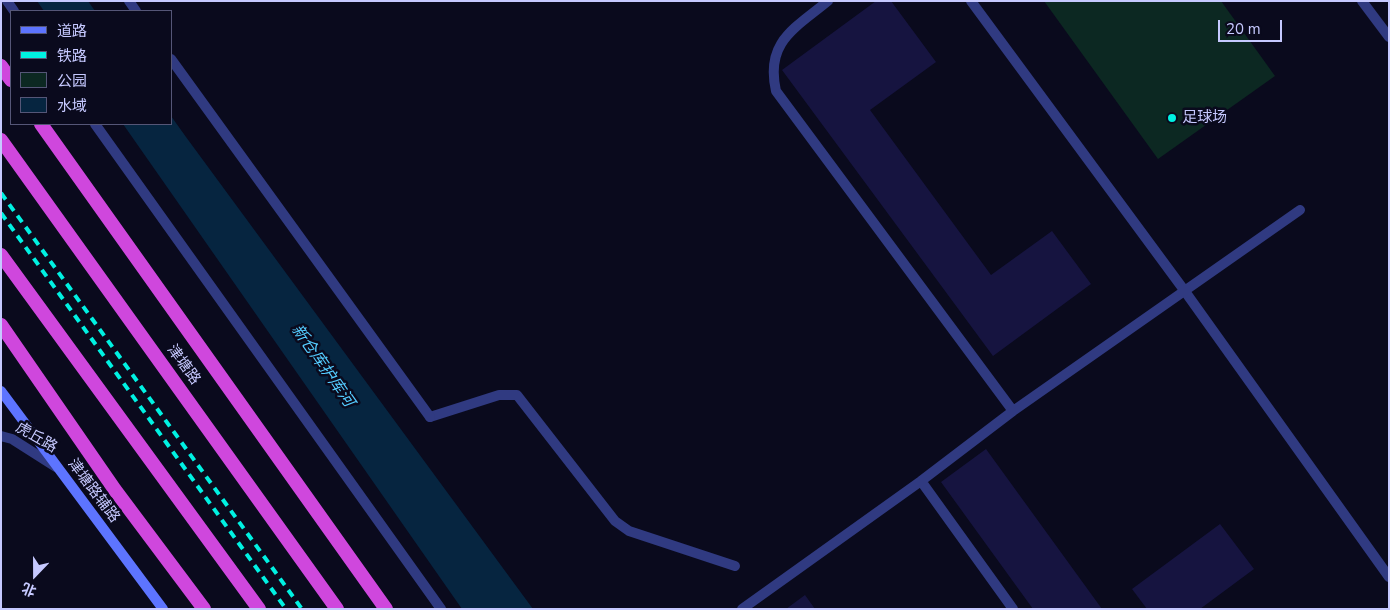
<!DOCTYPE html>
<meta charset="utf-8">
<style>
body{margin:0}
#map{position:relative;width:1390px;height:610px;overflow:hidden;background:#0a0a1d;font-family:"Nunito Sans","Noto Sans SC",sans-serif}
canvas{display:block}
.frame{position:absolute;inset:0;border:2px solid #c6c9ff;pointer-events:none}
.legend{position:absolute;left:10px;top:10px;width:162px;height:115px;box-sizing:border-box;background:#0a0a1d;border:1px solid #555677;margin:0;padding:6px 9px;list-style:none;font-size:15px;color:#c6c9ff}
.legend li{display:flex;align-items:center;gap:10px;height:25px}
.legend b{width:25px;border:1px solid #555677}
.north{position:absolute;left:10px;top:550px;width:50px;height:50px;-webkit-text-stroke:4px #0a0a1d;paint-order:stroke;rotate:202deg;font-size:14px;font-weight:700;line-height:20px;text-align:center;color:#c6c9ff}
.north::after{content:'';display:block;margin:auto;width:18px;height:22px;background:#c6c9ff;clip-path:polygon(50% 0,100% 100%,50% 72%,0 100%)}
.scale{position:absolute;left:1218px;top:20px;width:64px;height:22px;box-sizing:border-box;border:2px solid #c6c9ff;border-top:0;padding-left:6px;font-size:15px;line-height:18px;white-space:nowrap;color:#c6c9ff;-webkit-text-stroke:4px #0a0a1d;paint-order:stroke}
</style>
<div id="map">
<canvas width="1390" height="610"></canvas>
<div class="frame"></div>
<ul class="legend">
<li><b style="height:6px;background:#5d74ff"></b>道路</li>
<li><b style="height:6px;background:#00f1e2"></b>铁路</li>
<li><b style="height:14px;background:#0c2822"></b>公园</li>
<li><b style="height:14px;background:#062540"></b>水域</li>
</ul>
<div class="north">北</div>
<div class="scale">20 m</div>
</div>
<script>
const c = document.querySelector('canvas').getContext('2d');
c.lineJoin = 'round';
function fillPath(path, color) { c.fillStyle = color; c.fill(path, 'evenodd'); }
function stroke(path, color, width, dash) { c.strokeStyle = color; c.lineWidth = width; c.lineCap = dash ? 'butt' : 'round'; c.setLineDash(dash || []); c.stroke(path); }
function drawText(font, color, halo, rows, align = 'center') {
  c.font = font + ' "Nunito Sans","Noto Sans SC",sans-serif'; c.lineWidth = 5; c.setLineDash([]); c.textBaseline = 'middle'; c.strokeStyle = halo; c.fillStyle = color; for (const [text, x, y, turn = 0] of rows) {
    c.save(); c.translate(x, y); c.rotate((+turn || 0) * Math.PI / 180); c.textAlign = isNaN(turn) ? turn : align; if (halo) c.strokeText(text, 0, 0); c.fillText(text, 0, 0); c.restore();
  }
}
const green = new Path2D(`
 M1044 1H1221L1275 76 1158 159Z`);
const water = new Path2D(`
 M37 1H88L95 11H44Z
 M171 116 186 137 533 609H462L123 124H171Z`);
const building = new Path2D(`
 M876 1H891L936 62 870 110 991 275 1052 231 1091 284 993 356 782 70Z
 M986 449 1102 609H1033L941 482Z
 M1220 524 1254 569 1200 609H1147L1132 589Z
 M805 595 815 609H786Z`);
const service = new Path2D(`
 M430 417 499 395H517L615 521 629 531 735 566`);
const minor = new Path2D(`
 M129 1 136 11
 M828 1C794 29 765 42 776 91L1013 411
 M971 1 1184 290 1389 577
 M171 59 430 417
 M921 481 1013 609
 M742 609 921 481 1013 411 1300 210`);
const tertiary = new Path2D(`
 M7 1 14 11
 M1362 1 1389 37
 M95 124 441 609
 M1 436 12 439 56 467`);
const secondary = new Path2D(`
 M1 391 163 609`);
const trunk = new Path2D(`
 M1 66 11 80
 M41 124 386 609
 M1 140 337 609
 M1 255 259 609
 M1 325 115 490 204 609`);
const rail = new Path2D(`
 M1 193 302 609
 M1 213 286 609`);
const markers = [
 [1172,118,5,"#00f1e2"]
];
const poiNames = [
 ["足球场",1182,118]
];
const streetNames = [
 ["津塘路",183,365,54],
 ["虎丘路",36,438,30],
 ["津塘路辅路",93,491,53]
];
const waterNames = [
 ["新仓库护库河",322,366,55]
];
fillPath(green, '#0c2822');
fillPath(water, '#062540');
fillPath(building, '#161440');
stroke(service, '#303a81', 10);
stroke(minor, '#303a81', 10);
stroke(tertiary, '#303a81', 10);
stroke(secondary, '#5d74ff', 10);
stroke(trunk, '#cf47dd', 14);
stroke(rail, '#00f1e2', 4, [8, 6]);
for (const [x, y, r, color] of markers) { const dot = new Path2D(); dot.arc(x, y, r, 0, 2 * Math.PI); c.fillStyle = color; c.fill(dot); stroke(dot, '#0a0a1d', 2); }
drawText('15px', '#c6c9ff', '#0a0a1d', poiNames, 'left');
drawText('15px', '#c6c9ff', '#0a0a1d', streetNames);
drawText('italic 16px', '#54ccff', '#0a0a1d', waterNames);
</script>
